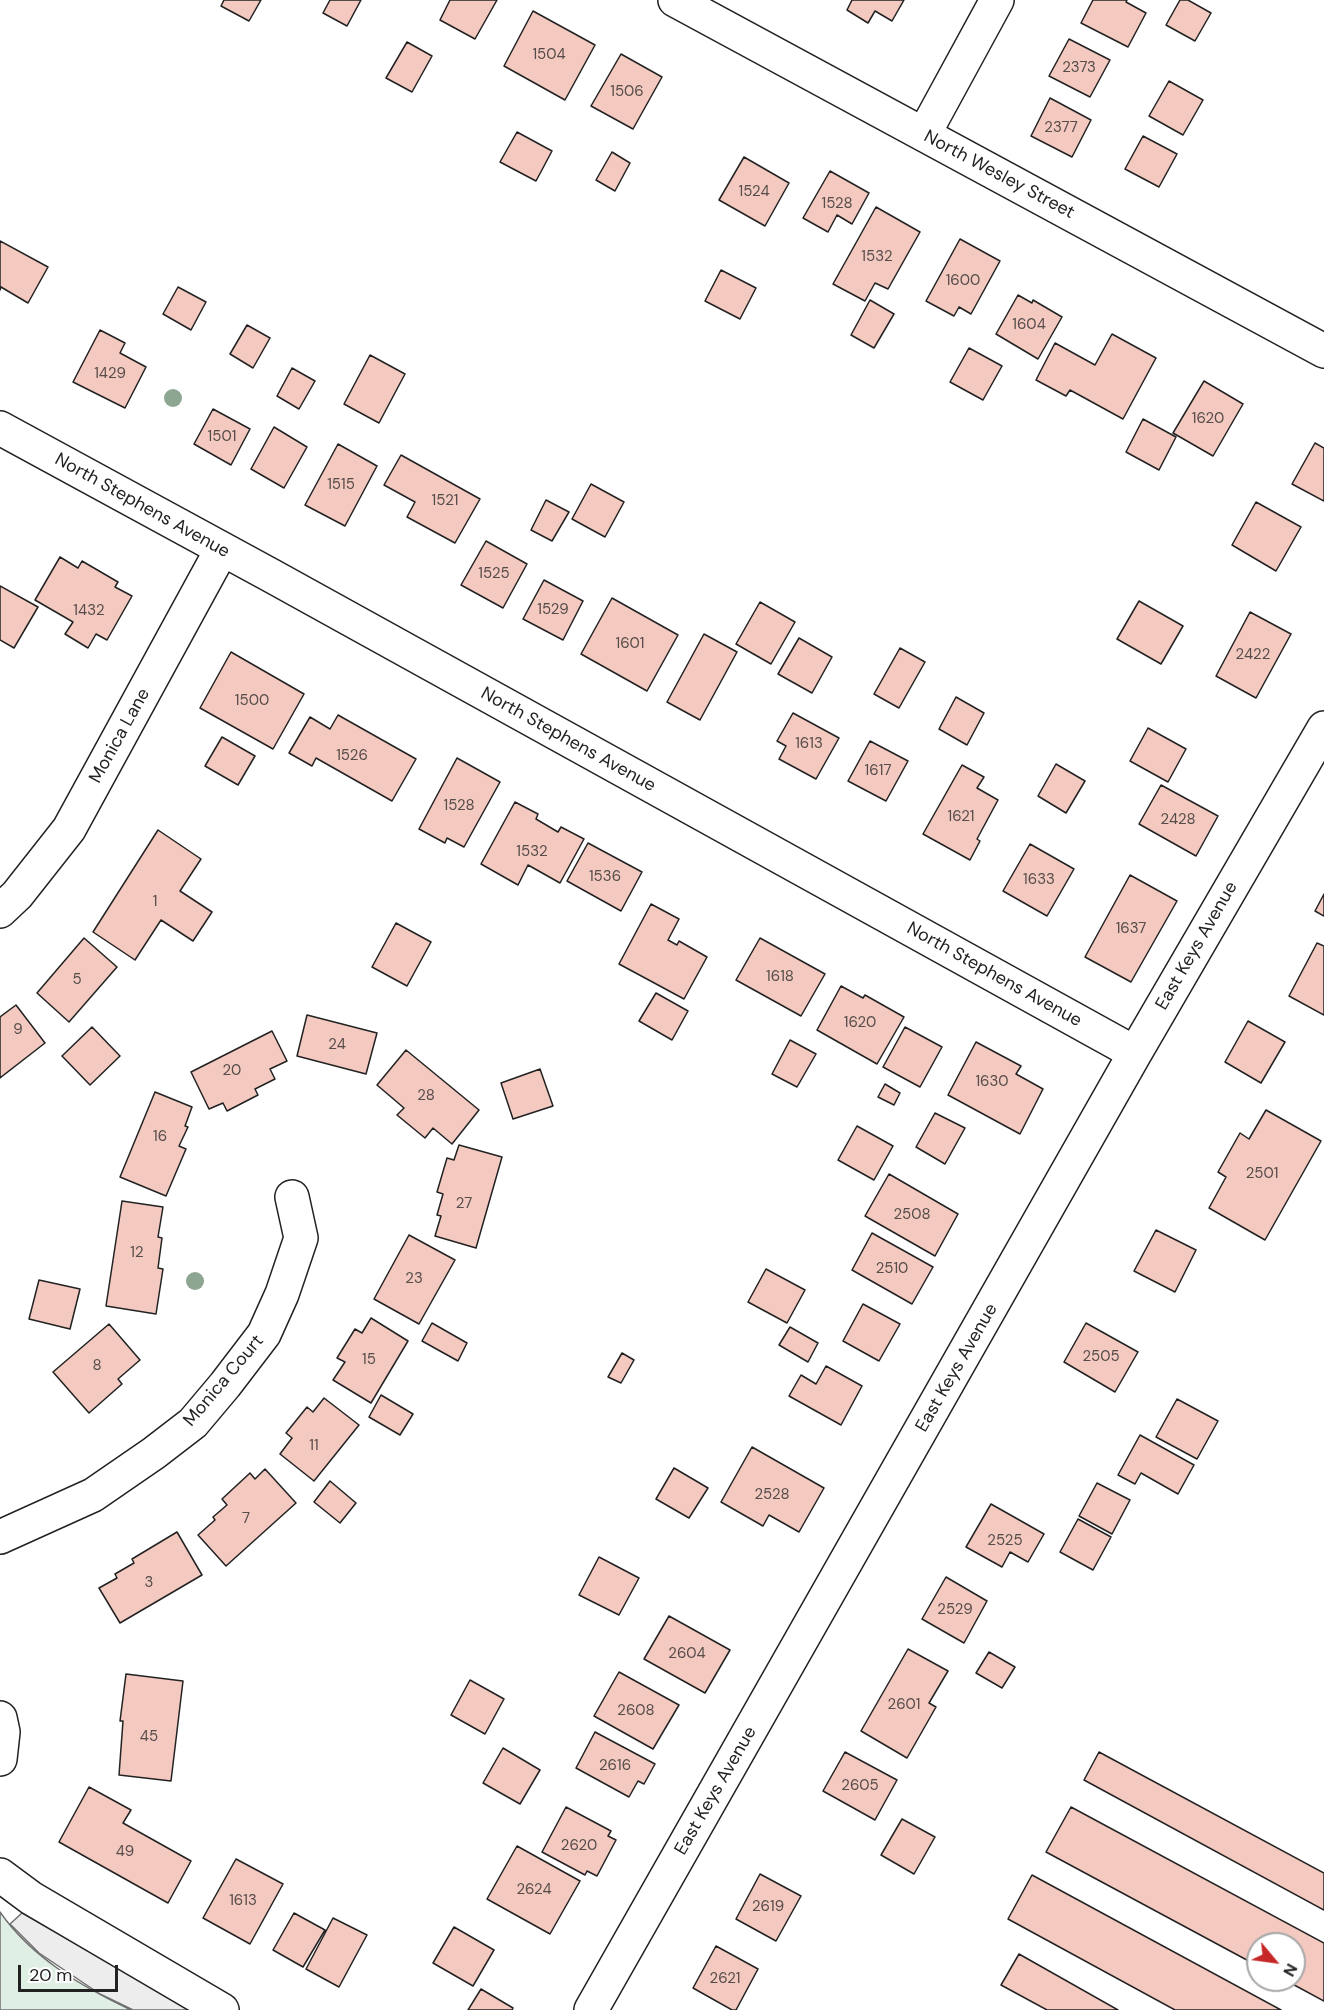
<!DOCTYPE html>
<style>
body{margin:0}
#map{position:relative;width:1324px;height:2010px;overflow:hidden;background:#fff;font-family:"DM Sans",sans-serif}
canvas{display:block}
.north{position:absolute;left:1246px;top:1932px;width:60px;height:60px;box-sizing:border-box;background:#fff;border:2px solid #a7a7a7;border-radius:50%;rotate:119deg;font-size:16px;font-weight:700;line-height:24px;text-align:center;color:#222}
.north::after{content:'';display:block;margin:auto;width:21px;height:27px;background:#c62828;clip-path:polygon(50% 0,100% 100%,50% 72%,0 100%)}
.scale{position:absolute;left:18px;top:1965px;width:100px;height:27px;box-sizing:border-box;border:3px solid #222;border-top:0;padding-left:8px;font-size:18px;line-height:21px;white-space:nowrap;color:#222;-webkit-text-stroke:4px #fff;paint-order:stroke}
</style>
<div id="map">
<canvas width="1324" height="2010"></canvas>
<div class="north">N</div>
<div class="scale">20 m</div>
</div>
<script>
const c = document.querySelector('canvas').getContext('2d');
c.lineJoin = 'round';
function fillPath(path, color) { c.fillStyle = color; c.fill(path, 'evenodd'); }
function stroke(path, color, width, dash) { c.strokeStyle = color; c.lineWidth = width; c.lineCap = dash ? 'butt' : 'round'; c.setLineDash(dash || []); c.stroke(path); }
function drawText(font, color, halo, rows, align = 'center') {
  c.font = font + ' "DM Sans",sans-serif'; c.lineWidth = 4.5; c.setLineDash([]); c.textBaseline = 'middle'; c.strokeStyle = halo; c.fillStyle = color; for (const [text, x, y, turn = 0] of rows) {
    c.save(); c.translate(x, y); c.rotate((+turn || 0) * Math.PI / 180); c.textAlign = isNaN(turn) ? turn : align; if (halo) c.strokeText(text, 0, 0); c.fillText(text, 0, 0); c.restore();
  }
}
const green = new Path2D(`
 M0 1912C31 1957 82 1987 131 2010H0Z`);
const parking = new Path2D(`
 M22 1913 192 2010H133L100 1994 39 1953 10 1924Z`);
const building = new Path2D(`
 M224 0H261L249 21 221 6Z
 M330 0H361L347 26 323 13Z
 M450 0H497L475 39 440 20Z
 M852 0H904L892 21 875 11 868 23 847 10Z
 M1093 0H1127L1126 2 1146 13 1128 47 1081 23Z
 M1180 0H1188L1211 13 1195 41 1166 25Z
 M533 11 595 45 565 100 504 66Z
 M1069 39 1110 60 1090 97 1049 76Z
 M407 42 432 56 412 92 386 78Z
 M621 54 662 77 633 129 591 106Z
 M1169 81 1203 100 1183 135 1149 116Z
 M1050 98 1091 120 1072 157 1031 136Z
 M517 132 552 151 536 181 500 162Z
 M1143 136 1177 154 1159 187 1125 169Z
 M612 152 630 163 615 191 596 180Z
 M744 157 789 183 765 226 719 200Z
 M830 171 869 193 852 224 837 215 828 232 803 218Z
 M876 207 920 232 888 289 875 283 865 301 833 284Z
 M960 239 1000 261 971 314 959 307 954 316 926 301Z
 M0 241 48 267 28 303 1 287 0 290Z
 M721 270 756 288 740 319 705 301Z
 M178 287 206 302 191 330 163 314Z
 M1018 295 1032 303 1033 300 1062 317 1038 359 996 334Z
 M870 300 894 314 874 348 851 335Z
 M247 325 270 338 253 368 230 354Z
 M100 330 125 343 120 353 146 367 125 408 73 382Z
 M1112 334 1156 358 1123 419 1070 390 1066 396 1036 380 1055 343 1095 365Z
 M969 348 1002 366 983 400 950 382Z
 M370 355 405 374 379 423 344 404Z
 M292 368 315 381 299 409 277 396Z
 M1204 381 1243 404 1213 456 1173 433Z
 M213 409 250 429 231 465 194 444Z
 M1143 419 1176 437 1159 470 1126 452Z
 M274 427 307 447 284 488 251 469Z
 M1315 443 1324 448V501L1292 484Z
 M338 444 377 466 345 526 305 505Z
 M401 455 480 499 455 543 407 517 415 502 384 485Z
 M591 484 624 502 605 537 572 519Z
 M546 500 569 512 552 541 531 530Z
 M1256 502 1301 527 1276 571 1232 545Z
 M486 541 527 564 503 608 461 585Z
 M60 557 78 568 82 561 118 582 115 587 132 596 107 640 96 634 88 648 65 634 73 622 35 600Z
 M544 580 583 601 563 640 523 619Z
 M0 586 38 607 14 648 0 640Z
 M612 598 678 635 647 691 581 654Z
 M1139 601 1183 626 1161 664 1117 639Z
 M760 602 795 622 771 664 736 644Z
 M1250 612 1291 634 1256 698 1216 676Z
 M704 634 737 652 700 720 667 702Z
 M799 638 832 657 812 693 778 674Z
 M900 648 925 662 899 708 874 694Z
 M231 652 304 694 273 749 200 708Z
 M956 697 984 713 967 745 939 729Z
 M793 713 839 738 816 779 779 759 786 746 777 741Z
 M338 715 416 759 392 801 316 758 312 766 289 753 310 717 330 729Z
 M1148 728 1186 749 1168 782 1130 761Z
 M222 737 255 756 238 785 205 766Z
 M870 741 908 761 886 801 848 781Z
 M457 758 500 782 464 847 447 838 445 843 419 829Z
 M1056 764 1085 781 1066 813 1038 796Z
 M962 765 984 777 977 788 998 800 977 839 980 841 970 860 923 834Z
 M1161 785 1218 816 1196 856 1139 824Z
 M515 802 538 814 536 819 558 832 561 827 584 839 560 883 528 865 518 885 481 864Z
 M158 830 201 859 180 891 212 912 193 941 161 920 135 960 93 932Z
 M588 843 642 872 621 911 567 881Z
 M1030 844 1074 869 1047 916 1003 891Z
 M1130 875 1177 901 1131 982 1085 957Z
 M1324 894V916L1315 911Z
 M651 904 679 919 668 940 677 945 679 941 707 957 684 999 619 964Z
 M396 923 431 942 407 986 372 967Z
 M84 938 117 967 69 1022 37 993Z
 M760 938 825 974 801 1016 736 980Z
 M1317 943 1324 946V1015L1289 996Z
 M841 986 863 998 865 995 904 1017 877 1064 817 1030Z
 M656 993 688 1011 672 1040 639 1021Z
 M16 1005 45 1043 0 1078V1017Z
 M307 1015 377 1033 366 1074 297 1056Z
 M1248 1021 1285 1042 1261 1083 1225 1062Z
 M92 1027 120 1056 90 1085 62 1056Z
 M905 1027 942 1047 920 1087 883 1067Z
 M272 1031 287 1061 270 1069 275 1079 255 1089 258 1095 227 1111 223 1103 209 1109 191 1072Z
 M790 1040 816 1054 797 1087 772 1074Z
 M976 1042 1021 1066 1016 1074 1043 1089 1020 1134 948 1095Z
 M406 1050 479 1110 452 1144 433 1128 425 1138 397 1115 404 1108 377 1085Z
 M540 1069 553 1106 513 1119 501 1083Z
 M885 1084 900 1093 894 1105 878 1097Z
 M155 1092 192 1107 185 1126 188 1127 179 1146 186 1149 166 1196 120 1177Z
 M1266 1110 1321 1141 1265 1240 1209 1208 1226 1177 1218 1172 1240 1133 1249 1139Z
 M935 1113 965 1128 945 1164 916 1147Z
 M857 1126 893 1146 874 1180 838 1160Z
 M459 1145 502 1157 476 1248 435 1236 441 1216 437 1215 443 1194 437 1192 447 1158 454 1160Z
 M889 1174 958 1214 935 1256 865 1216Z
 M122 1201 163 1207 158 1237 162 1238 158 1268 163 1269 156 1314 106 1306Z
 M1156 1230 1196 1250 1175 1292 1134 1271Z
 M872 1233 933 1267 912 1304 852 1270Z
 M409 1235 455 1260 419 1324 374 1299Z
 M766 1269 805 1290 787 1323 748 1302Z
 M39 1280 80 1289 70 1329 29 1319Z
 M863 1304 900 1324 879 1361 843 1341Z
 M371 1318 408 1341 371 1403 333 1380 345 1362 337 1358 355 1329 362 1333Z
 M432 1323 467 1343 458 1361 422 1341Z
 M1086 1323 1138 1352 1115 1392 1064 1362Z
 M109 1324 140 1360 118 1379 122 1384 89 1413 53 1372Z
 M790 1327 818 1343 808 1362 779 1345Z
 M622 1353 634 1360 621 1383 608 1377Z
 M826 1366 862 1386 841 1425 789 1396 801 1375 816 1384Z
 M381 1395 413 1414 400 1435 369 1417Z
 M324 1398 359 1425 314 1481 280 1454 292 1438 286 1433 307 1407 313 1412Z
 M1177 1399 1218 1421 1197 1459 1156 1437Z
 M1140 1435 1194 1465 1178 1494 1141 1473 1135 1484 1118 1475Z
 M752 1447 824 1488 799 1532 769 1515 763 1526 721 1502Z
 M674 1468 708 1488 689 1518 656 1499Z
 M265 1469 296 1503 226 1566 198 1535 215 1520 213 1517 227 1505 222 1499 250 1473 255 1479Z
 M330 1481 356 1503 340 1523 314 1502Z
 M1097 1483 1130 1500 1112 1534 1079 1516Z
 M991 1504 1044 1534 1028 1562 1010 1552 1002 1567 966 1547Z
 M1078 1519 1111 1537 1093 1570 1060 1552Z
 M177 1532 202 1575 120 1623 99 1588 117 1578 115 1574 134 1563 132 1559Z
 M599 1557 639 1578 619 1615 579 1595Z
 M946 1577 987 1601 964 1643 922 1619Z
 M669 1616 730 1650 705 1693 644 1659Z
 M908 1649 948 1671 929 1703 936 1707 907 1758 861 1731Z
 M989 1652 1015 1667 1002 1688 976 1673Z
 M619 1672 679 1705 653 1749 594 1716Z
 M126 1674 183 1681 171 1781 119 1775 123 1721H120Z
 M470 1680 504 1699 485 1734 451 1715Z
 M595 1732 655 1764 644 1784 638 1781 629 1797 576 1768Z
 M503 1748 540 1770 520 1804 483 1783Z
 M845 1752 897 1780 875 1820 823 1791Z
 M1099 1752 1324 1873V1910L1084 1780Z
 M89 1787 131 1810 123 1823 191 1861 168 1903 59 1842Z
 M566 1807 611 1831 608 1836 616 1840 597 1876 587 1871 585 1875 542 1852Z
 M1071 1807 1324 1943V2001L1285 1980H1294V1944H1258V1966L1046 1852Z
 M902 1819 935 1837 914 1874 881 1855Z
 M517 1846 580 1881 550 1934 487 1899Z
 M236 1859 283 1884 250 1944 203 1918Z
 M760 1874 801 1896 776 1941 736 1919Z
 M1032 1875 1281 2010H1175L1008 1919Z
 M294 1913 325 1930 303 1967 273 1950Z
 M333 1918 367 1935 339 1987 306 1969Z
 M454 1927 494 1950 473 1986 433 1963Z
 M716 1946 758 1969 736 2010H732L693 1988Z
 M1019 1954 1118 2010H1047L1001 1985Z
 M481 1989 513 2008 512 2010H468Z`);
const minor = new Path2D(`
 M675 0 1324 351
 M924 134 997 0
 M0 428 272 576 1135 1053
 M0 911 17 895 69 829 222 549
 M0 1537 93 1495 154 1453 193 1423 225 1385 264 1334 282 1294 301 1238 292 1197
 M0 1718 3 1732 0 1759
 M0 1875 31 1898 222 2010
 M591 2010 1135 1053 1324 728`);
const trees = [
 [173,398],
 [195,1281]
];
const numberNames = [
 ["1504",549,55],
 ["2373",1079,68],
 ["1506",627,92],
 ["2377",1061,128],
 ["1524",754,192],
 ["1528",837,204],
 ["1532",877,257],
 ["1600",963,281],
 ["1604",1029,325],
 ["1429",110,374],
 ["1620",1208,419],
 ["1501",222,437],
 ["1515",341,485],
 ["1521",445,501],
 ["1525",494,574],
 ["1529",553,610],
 ["1432",89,611],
 ["1601",630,644],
 ["2422",1253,655],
 ["1500",252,701],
 ["1613",809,744],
 ["1526",352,756],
 ["1617",878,771],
 ["1528",459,806],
 ["1621",961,817],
 ["2428",1178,820],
 ["1532",532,852],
 ["1536",605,877],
 ["1633",1039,880],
 ["1",155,902],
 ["1637",1131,929],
 ["1618",780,977],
 ["5",77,980],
 ["1620",860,1023],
 ["9",18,1030],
 ["24",337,1045],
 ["20",232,1071],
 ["1630",992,1082],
 ["28",426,1096],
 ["16",160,1137],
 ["2501",1262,1174],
 ["27",464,1204],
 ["2508",912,1215],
 ["12",137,1253],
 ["2510",892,1269],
 ["23",414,1279],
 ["2505",1101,1357],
 ["15",369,1360],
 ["8",97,1366],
 ["11",314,1446],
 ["2528",772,1495],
 ["7",246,1519],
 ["2525",1005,1541],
 ["3",149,1583],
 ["2529",955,1610],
 ["2604",687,1654],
 ["2601",904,1705],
 ["2608",636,1711],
 ["45",149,1737],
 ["2616",615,1766],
 ["2605",860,1786],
 ["2620",579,1846],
 ["49",125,1852],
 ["2624",534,1890],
 ["1613",243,1901],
 ["2619",768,1907],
 ["2621",725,1979]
];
const streetNames = [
 ["North Wesley Street",999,175,28],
 ["North Stephens Avenue",142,506,29],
 ["Monica Lane",120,736,-61],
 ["North Stephens Avenue",568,740,29],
 ["East Keys Avenue",1197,946,-60],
 ["North Stephens Avenue",994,975,29],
 ["East Keys Avenue",957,1368,-60],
 ["Monica Court",224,1381,-50],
 ["East Keys Avenue",716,1791,-60]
];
fillPath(green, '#e0efe3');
stroke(green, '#6f6f6f', 1.5);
fillPath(parking, '#ededed');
stroke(parking, '#6f6f6f', 1.5);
fillPath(building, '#f3c9c0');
stroke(building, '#222', 1.5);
stroke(minor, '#222', 36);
stroke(minor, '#fff', 33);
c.fillStyle = '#8da692';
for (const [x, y] of trees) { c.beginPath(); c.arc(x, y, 9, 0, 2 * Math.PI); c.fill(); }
drawText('15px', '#564c4a', null, numberNames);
drawText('18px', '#222', '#fff', streetNames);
</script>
